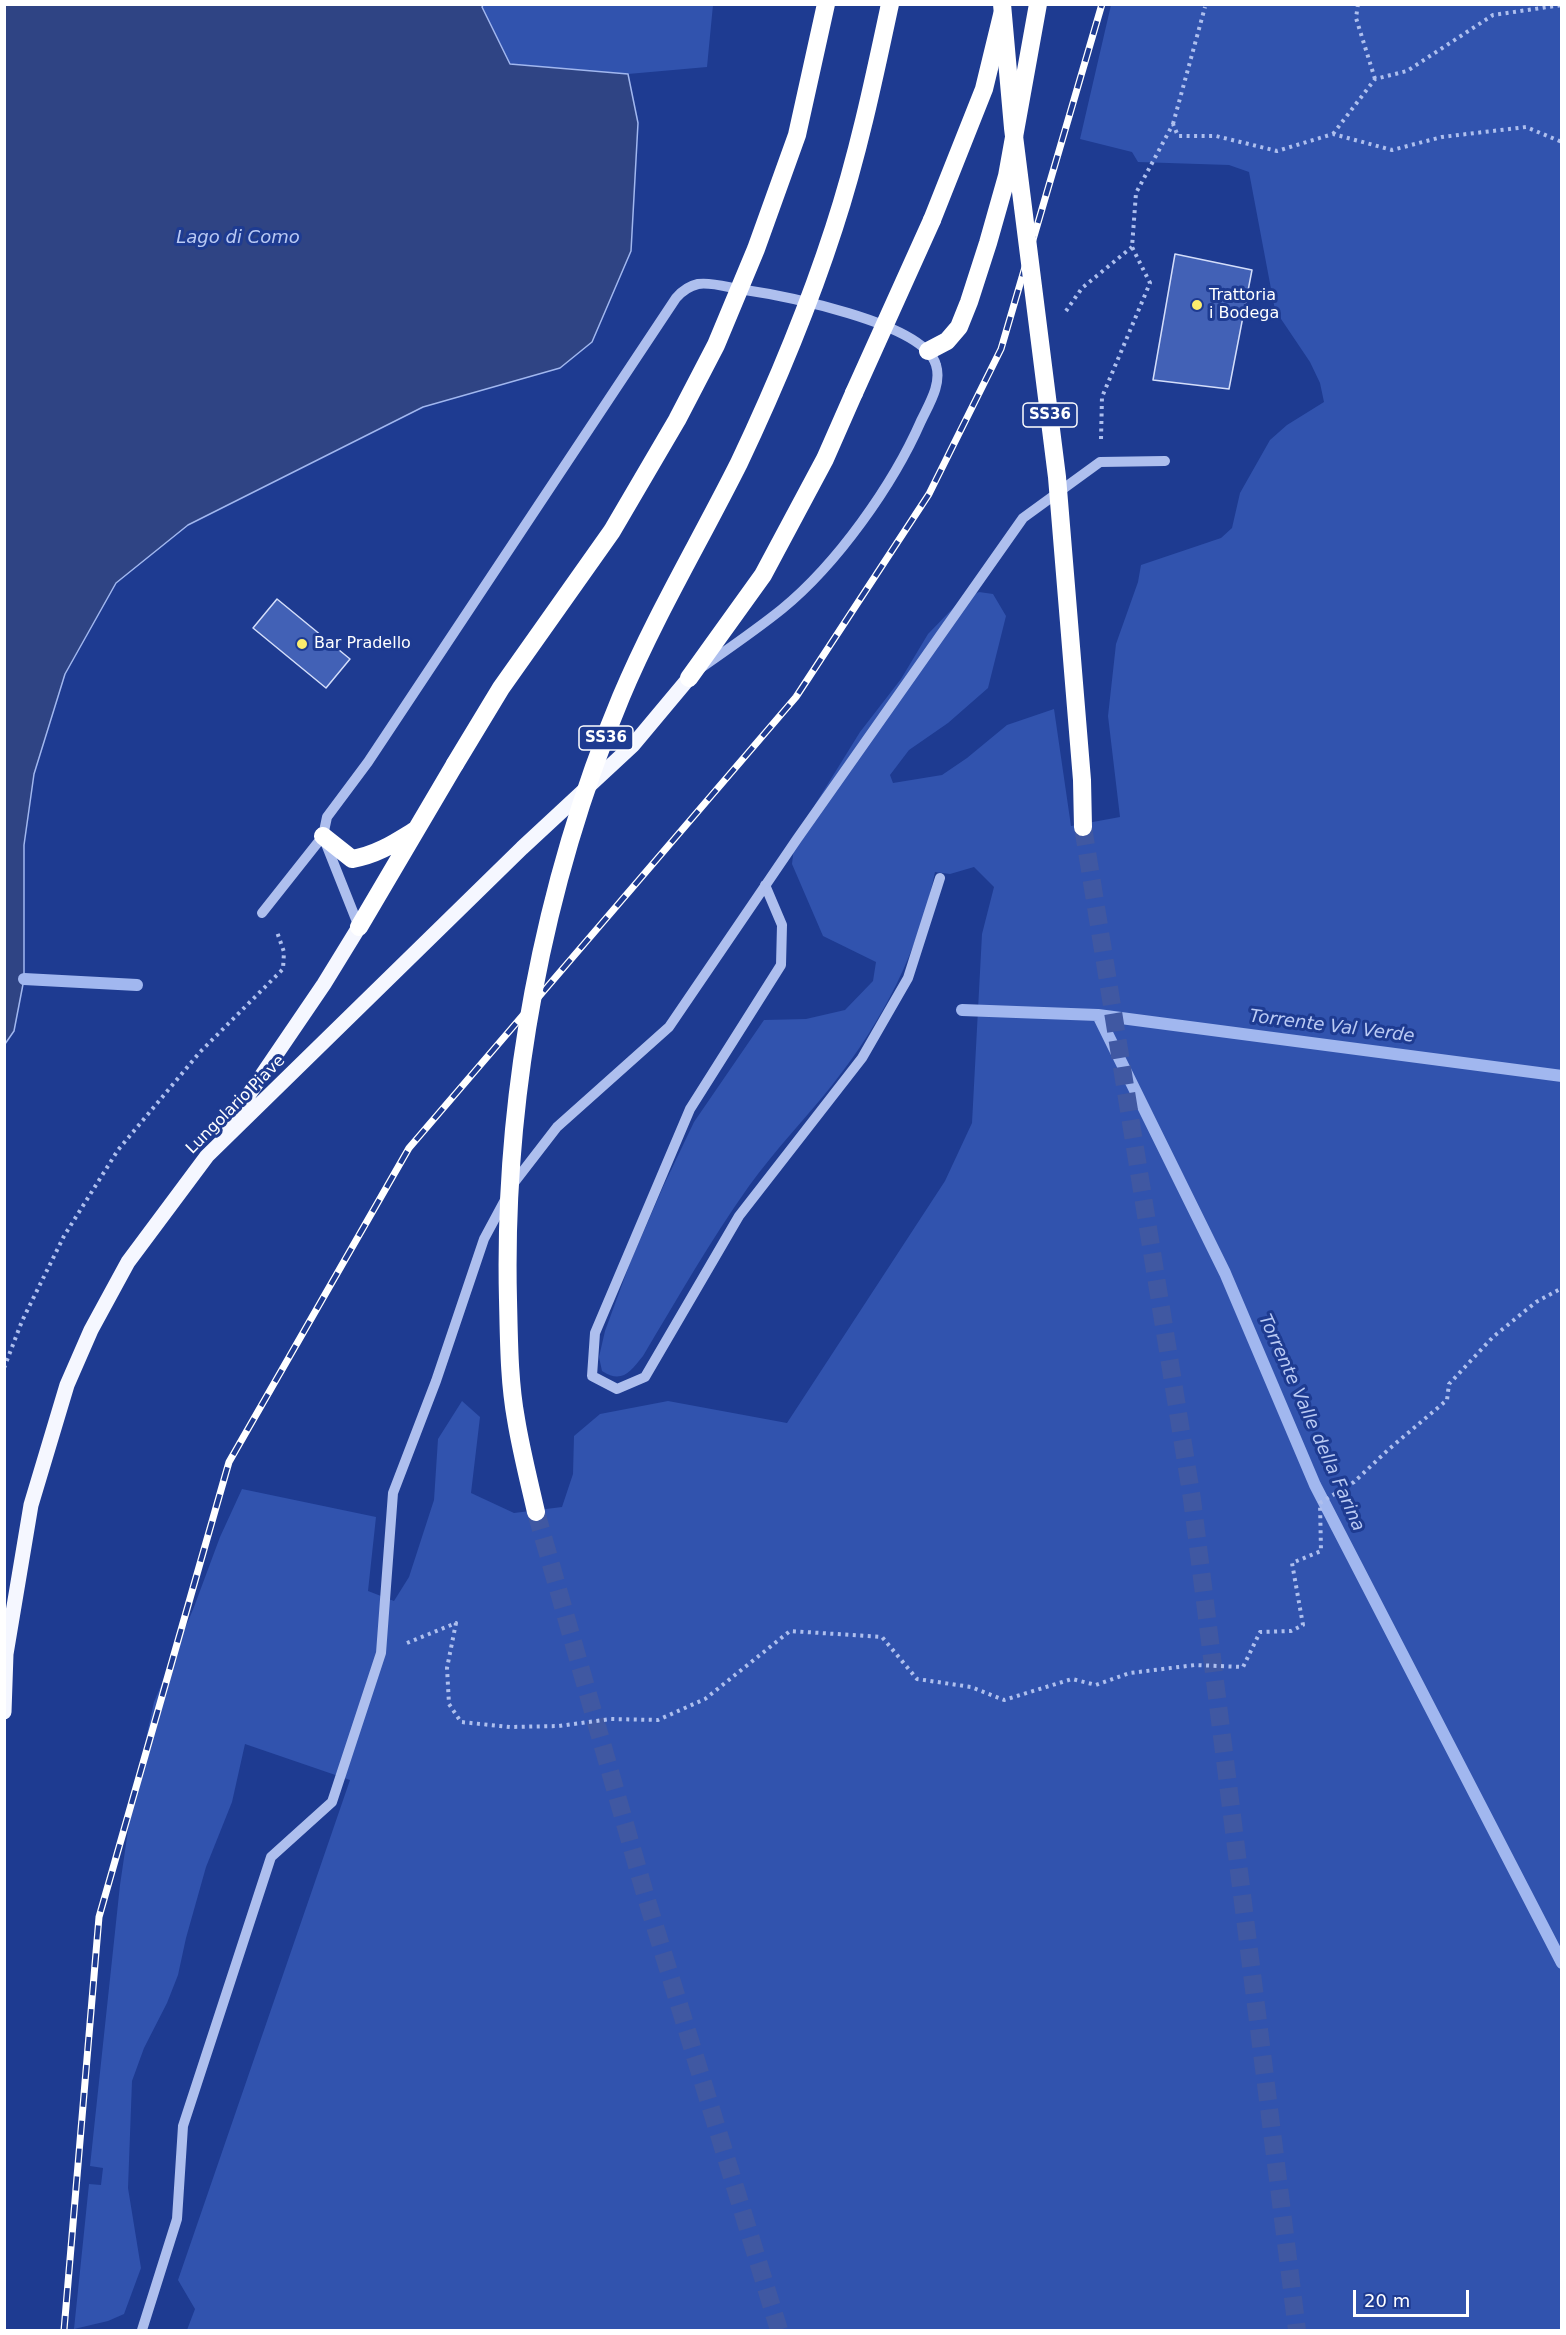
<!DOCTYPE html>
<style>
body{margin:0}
#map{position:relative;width:1566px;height:2335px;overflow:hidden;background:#1e3b91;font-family:"DejaVu Sans",sans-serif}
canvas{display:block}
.frame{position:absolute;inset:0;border:6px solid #fff;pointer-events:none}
.scale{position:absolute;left:1353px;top:2290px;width:116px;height:27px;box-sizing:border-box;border:3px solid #fff;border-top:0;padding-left:8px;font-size:18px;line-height:21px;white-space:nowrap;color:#fff;-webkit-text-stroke:4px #1e3b91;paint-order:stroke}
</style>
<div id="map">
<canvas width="1566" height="2335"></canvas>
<div class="frame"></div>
<div class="scale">20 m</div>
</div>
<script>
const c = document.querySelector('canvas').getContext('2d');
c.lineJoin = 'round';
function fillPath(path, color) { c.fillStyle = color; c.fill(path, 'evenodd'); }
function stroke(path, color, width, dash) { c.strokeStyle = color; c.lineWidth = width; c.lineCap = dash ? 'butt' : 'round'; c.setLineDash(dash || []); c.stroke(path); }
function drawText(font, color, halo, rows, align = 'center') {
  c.font = font + ' "DejaVu Sans",sans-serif'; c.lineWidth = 6; c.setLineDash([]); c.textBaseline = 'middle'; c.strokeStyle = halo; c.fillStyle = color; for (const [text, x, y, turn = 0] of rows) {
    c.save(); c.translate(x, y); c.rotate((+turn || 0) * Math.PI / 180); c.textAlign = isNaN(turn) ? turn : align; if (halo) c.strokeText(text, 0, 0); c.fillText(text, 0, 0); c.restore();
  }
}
const green = new Path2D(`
 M483 4 713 5 707 67 628 74 509 64 482 7Z
 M1111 5H1561V2330H187L195 2309 178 2280 350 1780 245 1744 232 1802 206 1867 186 1938 178 1975 167 2003 144 2048 132 2081 128 2188 141 2268 124 2314 108 2321 74 2329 89 2184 101 2185 103 2168 90 2166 120 1885 132 1803 154 1702 194 1607 220 1537 242 1489 376 1517 368 1591 394 1601 409 1577 434 1500 438 1439 462 1401 480 1417 471 1493 514 1513 562 1507 573 1474 574 1436 600 1414 668 1401 787 1423 945 1181 972 1123 982 934 994 887 974 867 950 874 935 872C919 950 883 1021 833 1084 806 1118 775 1150 749 1186 710 1241 677 1299 643 1356 630 1372 622 1384 602 1371L599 1357 605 1331 630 1263 663 1187 694 1122 764 1020 806 1019 845 1010 873 981 876 962 823 936 792 864 794 847 816 803 860 732 901 679 928 634 959 602 979 592 993 594 1006 616 988 688 948 723 909 750 890 775 893 783 942 775 967 758 1007 725 1054 709 1071 826 1120 817 1108 716 1116 644 1138 582 1141 565 1221 538 1232 528 1240 493 1270 440 1287 425 1324 402 1320 383 1310 362 1275 310 1249 172 1229 165 1138 162 1132 152 1080 139Z`);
const water = new Path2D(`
 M5 4 483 5 482 7 510 64 628 74 638 123 631 251 592 342 560 368 423 407 188 525 116 583 65 674 34 774 24 845V979L14 1031 5 1044Z`);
const stream = new Path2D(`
 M24 979 137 985
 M962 1010 1098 1015 1225 1273 1315 1485 1562 1963
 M1098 1015 1562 1076`);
const building = new Path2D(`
 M1175 254 1252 270 1229 389 1153 380Z
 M277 599 350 659 326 688 253 628Z`);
const highwayTunnel = new Path2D(`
 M1083 827 1192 1499 1297 2330
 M536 1512 645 1894 779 2330`);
const path = new Path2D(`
 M1358 4 1356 18 1375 79
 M1173 124 1205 7
 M1333 134 1375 79 1407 71 1493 15 1562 5
 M1066 311 1082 288 1132 247
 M1101 439 1102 397 1150 283 1132 247 1136 193 1173 124 1178 136H1216L1277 151 1333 134 1392 150 1442 137 1526 127 1562 142
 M4 1368 22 1321 64 1236 118 1150 200 1052 283 969 284 952 277 932
 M407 1643 456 1623 447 1668 449 1704 461 1722 510 1727 559 1726 611 1719 658 1720 705 1699 790 1631 882 1637 917 1679 971 1687 1004 1700 1072 1679 1096 1685 1130 1673 1195 1665 1243 1667 1260 1632 1291 1631 1303 1625 1292 1563 1321 1551 1320 1503 1354 1482 1389 1449 1447 1400 1449 1384 1493 1337 1536 1302 1562 1288`);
const minor = new Path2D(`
 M324 839 359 927
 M765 885 782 925 781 965 690 1109 595 1333 592 1376 617 1389 645 1377 739 1216 862 1058 908 978 940 878
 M262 913 323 836 327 817 368 762 676 298C682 291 689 286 698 284 711 282 727 287 739 289 780 295 924 322 936 365 942 384 929 404 921 421 893 485 837 564 782 609 756 630 728 649 701 668
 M513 1184 557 1127 669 1027 797 839 1023 518 1100 462 1165 461
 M142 2330 177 2219 183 2126 271 1857 332 1802 381 1653 393 1493 436 1381 484 1239 506 1198`);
const major = new Path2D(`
 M224 1131 324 984 359 927
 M4 1712 6 1654 31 1505 67 1385 91 1330 128 1262 207 1156 522 848 633 745 689 678`);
const highway = new Path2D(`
 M932 220 984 89 1002 15
 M928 351 947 341 959 327 969 302 988 243 1007 176 1038 4
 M689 678 763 575 825 459 854 393
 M323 836 352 859C376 855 393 844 414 831
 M359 927 455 764`);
const rail = new Path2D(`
 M64 2330 99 1917 229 1462 409 1148 796 697 929 494 1001 349 1102 4`);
const highwayBridge = new Path2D(`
 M1002 4 1013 128 1057 477 1082 780 1083 827
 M854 393 932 220
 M455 764 501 688 612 531 677 420 716 345 756 249 797 135 826 4
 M536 1512C529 1481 521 1450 516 1419 509 1381 509 1340 508 1300 503 1097 543 884 621 697 655 616 700 541 739 463 775 387 808 308 834 228 858 155 874 79 890 4`);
const markers = [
 [1197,305,6,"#fced6d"],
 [302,644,6,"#fced6d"]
];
const shields = [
 [1050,415,54],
 [606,738,54]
];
const shieldNames = [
 ["SS36",1050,415],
 ["SS36",606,738]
];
const poiNames = [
 ["Trattoria",1209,296],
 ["i Bodega",1209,314],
 ["Bar Pradello",314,644]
];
const streetNames = [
 ["Lungolario Piave",236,1105,-45]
];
const waterNames = [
 ["Lago di Como",238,238],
 ["Torrente Val Verde",1332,1027,7],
 ["Torrente Valle della Farina",1311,1423,66]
];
fillPath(green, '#3153ae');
fillPath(water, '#2f4484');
stroke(water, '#a1b7ef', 1.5);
stroke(stream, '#a1b7ef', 12);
fillPath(building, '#4261b6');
stroke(building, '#d4defa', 1.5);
stroke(highwayTunnel, '#4058a2', 18, [18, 9]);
stroke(path, '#aebfee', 4, [3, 4.5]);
stroke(minor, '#aebfee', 10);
stroke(major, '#f5f7ff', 15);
stroke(highway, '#fff', 18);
stroke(rail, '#fff', 7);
stroke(rail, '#1e3b91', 4.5, [14]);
stroke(highwayBridge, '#fff', 18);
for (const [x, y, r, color] of markers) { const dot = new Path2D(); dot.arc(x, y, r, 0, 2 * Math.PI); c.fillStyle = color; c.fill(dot); stroke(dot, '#1e3b91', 2); }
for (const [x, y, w] of shields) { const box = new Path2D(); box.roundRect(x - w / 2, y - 12, w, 24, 4.5); c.fillStyle = '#1e3b91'; c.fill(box); stroke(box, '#fff', 1.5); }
drawText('bold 15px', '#fff', null, shieldNames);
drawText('16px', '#fff', '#1e3b91', poiNames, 'left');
drawText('16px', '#fff', '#1e3b91', streetNames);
drawText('italic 18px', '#bacaf4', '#1e3b91', waterNames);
</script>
